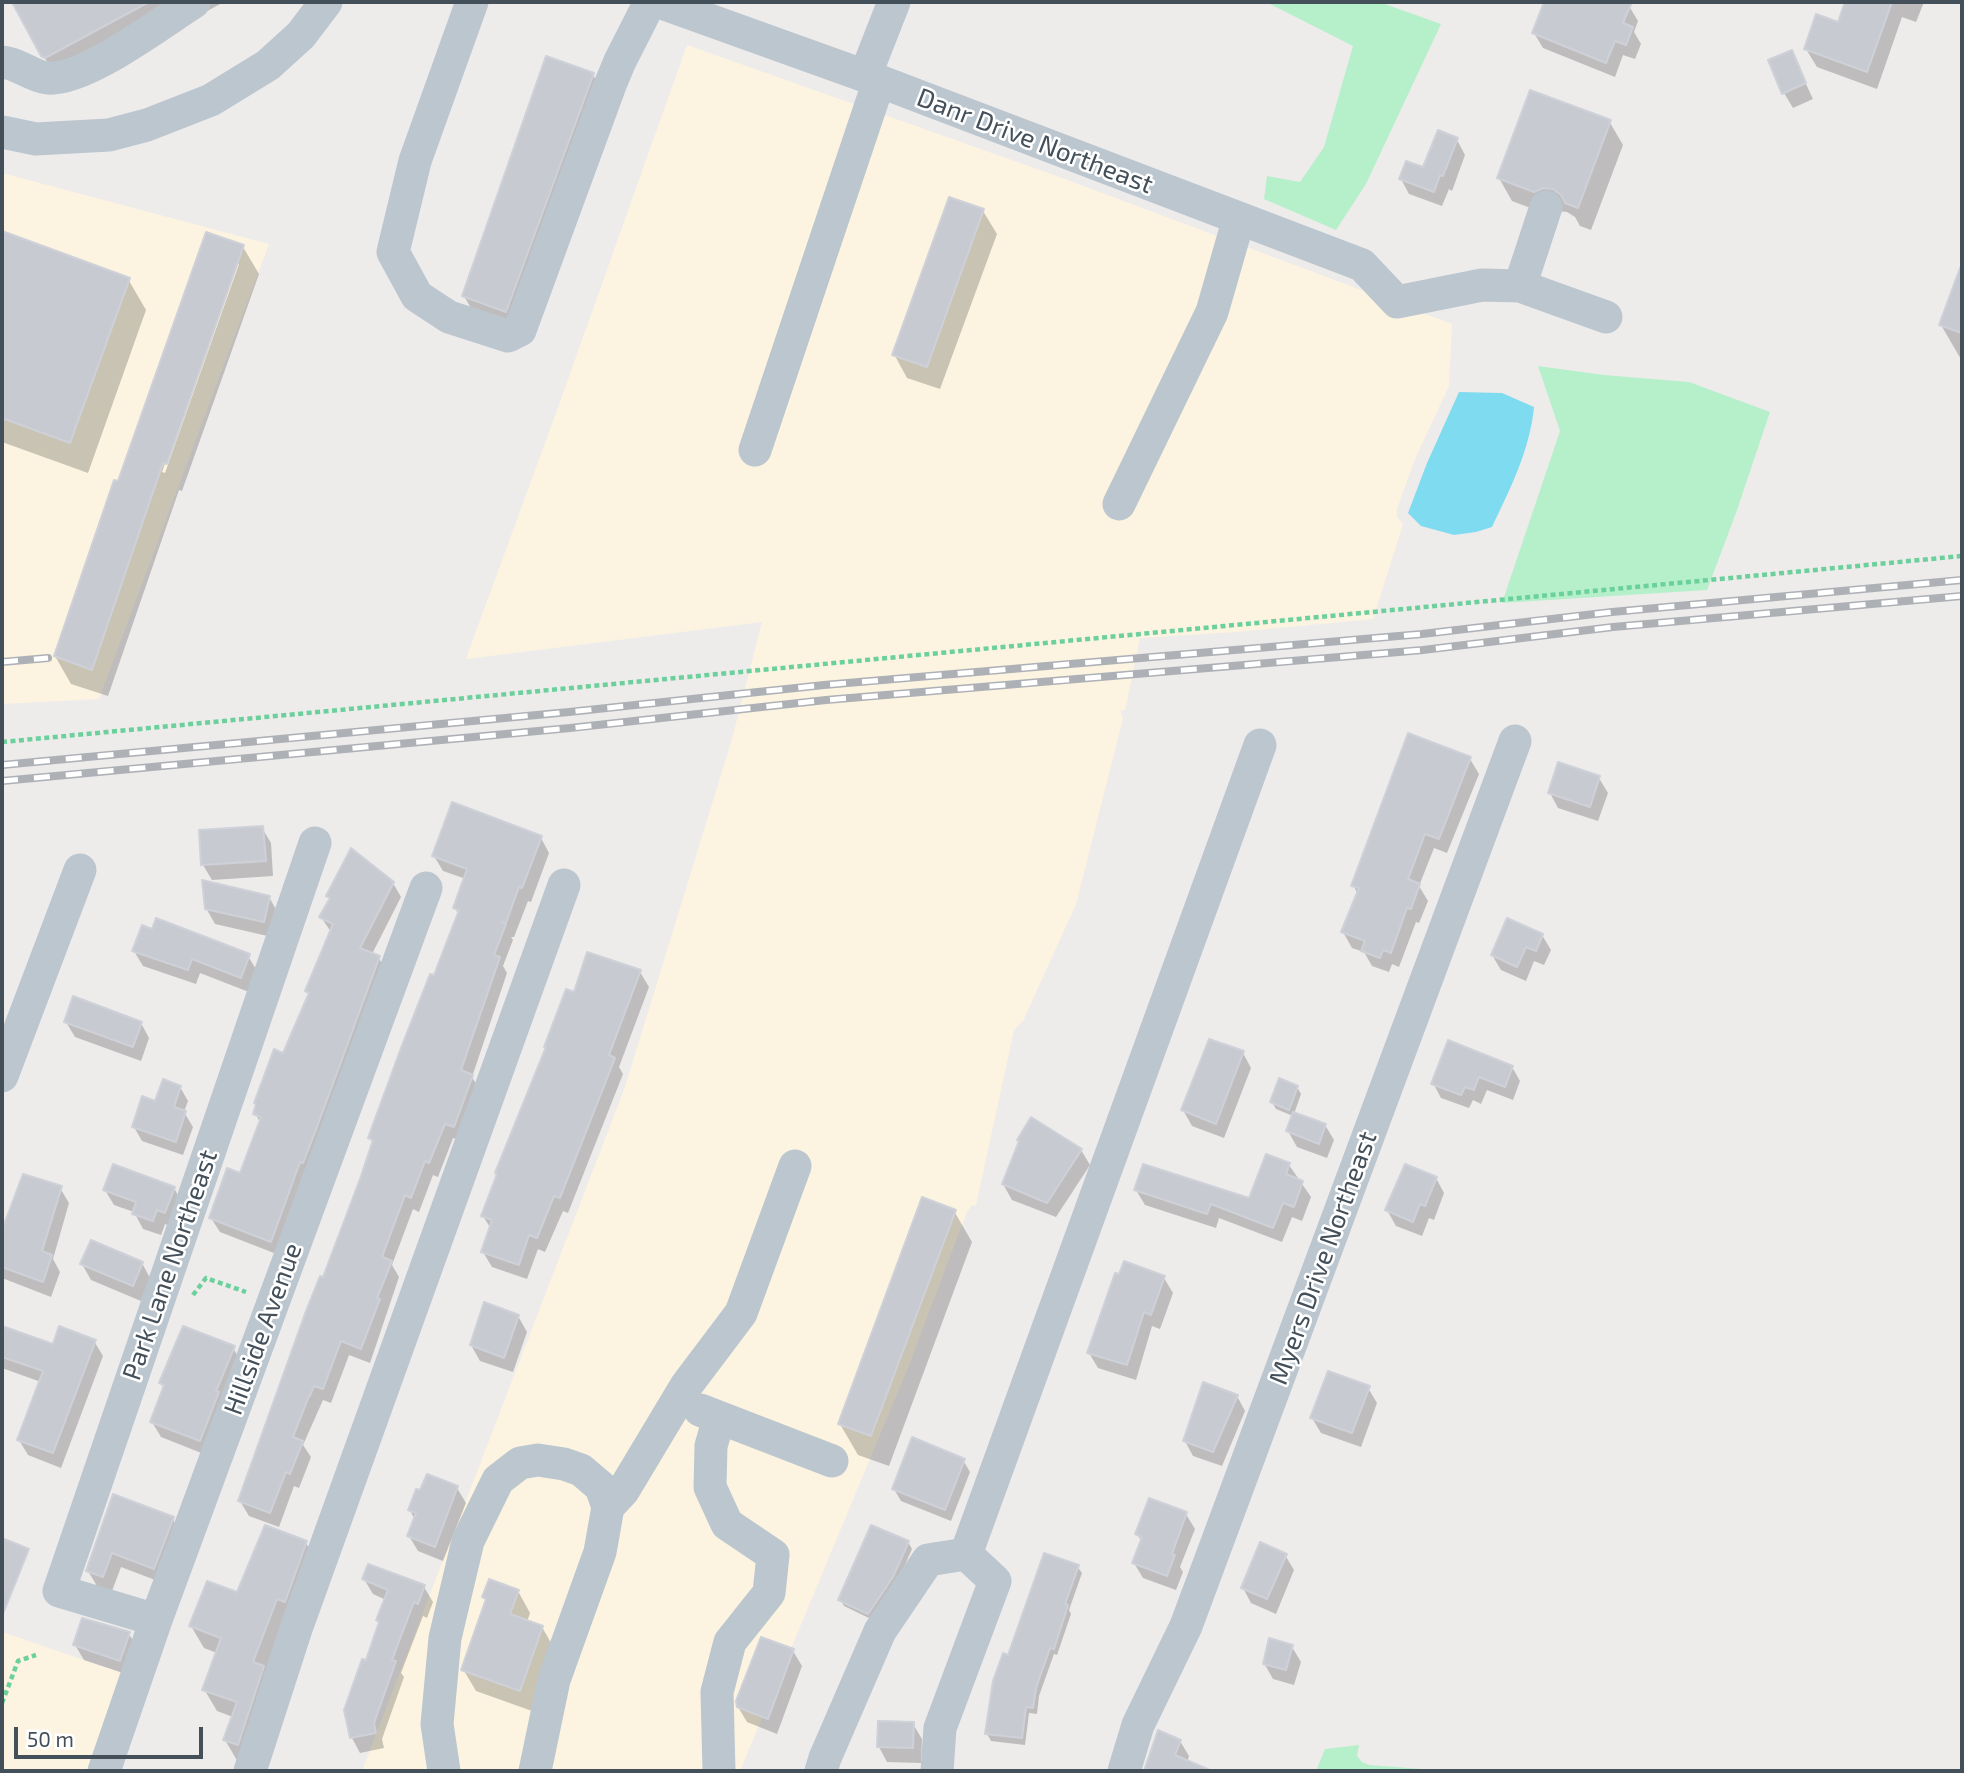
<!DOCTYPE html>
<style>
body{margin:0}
#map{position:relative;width:1964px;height:1773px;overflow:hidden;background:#eeebeb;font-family:"Exo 2",sans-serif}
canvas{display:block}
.frame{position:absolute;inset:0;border:4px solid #434f59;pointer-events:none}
.scale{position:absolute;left:14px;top:1727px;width:189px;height:32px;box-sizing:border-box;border:4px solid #434f59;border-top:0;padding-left:9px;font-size:21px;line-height:24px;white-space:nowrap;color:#434f59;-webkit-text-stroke:5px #fff;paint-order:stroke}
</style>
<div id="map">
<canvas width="1964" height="1773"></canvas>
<div class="frame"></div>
<div class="scale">50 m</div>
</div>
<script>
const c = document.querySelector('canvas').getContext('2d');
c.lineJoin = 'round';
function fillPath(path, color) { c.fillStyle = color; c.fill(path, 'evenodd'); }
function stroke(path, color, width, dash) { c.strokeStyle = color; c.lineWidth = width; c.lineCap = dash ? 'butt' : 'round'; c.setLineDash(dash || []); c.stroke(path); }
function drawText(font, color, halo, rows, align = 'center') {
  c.font = font + ' "Exo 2",sans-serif'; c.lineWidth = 5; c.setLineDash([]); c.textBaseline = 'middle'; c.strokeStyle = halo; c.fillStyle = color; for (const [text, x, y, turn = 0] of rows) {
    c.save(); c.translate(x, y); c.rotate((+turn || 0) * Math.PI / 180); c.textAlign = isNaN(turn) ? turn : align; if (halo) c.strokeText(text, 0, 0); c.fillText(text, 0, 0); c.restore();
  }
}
const commercial = new Path2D(`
 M687 45 1054 175 1452 324 1449 386 1415 459 1397 509V517L1403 524 1373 619 1236 632 1140 638 1125 710 1120 711 1123 718 1076 904 1023 1021 1014 1030 976 1205 971 1206 967 1212 909 1365 740 1771H362L625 1087 732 739 762 622 466 659 560 402Z
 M2 173 269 244 99 699 2 704Z
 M2 1632 142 1680 111 1771H2Z`);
const green = new Path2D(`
 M1266 2H1379L1441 24 1366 184 1336 230 1264 199 1267 176 1300 182 1324 147 1353 46Z
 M1538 366 1604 375 1689 382 1770 412 1736 513 1707 590 1502 603 1560 431Z
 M1359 1745 1357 1756 1362 1762 1369 1765 1448 1771H1316L1325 1749Z`);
const water = new Path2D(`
 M1459 392 1502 393 1534 407C1530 450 1510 489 1492 527L1476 532 1454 535 1421 526 1408 513 1427 463Z`);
const shadow = new Path2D(`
 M14 2H224L64 88 61 87Z
 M1546 2H1619L1629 6 1638 21 1634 32 1641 44 1635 59 1623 55 1615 77 1543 48 1534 33Z
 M1847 2H1924L1916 22 1902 17 1877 89 1817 67 1806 49 1839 24Z
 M1791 52 1813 99 1793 108 1784 93Z
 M593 75 611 106 524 342 482 327 464 296Z
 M1609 121 1623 145 1591 230 1580 226 1575 217 1567 212 1557 211 1549 215 1512 201 1499 178Z
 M1457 140 1465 155 1452 191 1449 189 1442 206 1409 194 1401 179 1424 170Z
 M983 211 997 234 940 389 907 378 894 354Z
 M2 233 128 279 146 310 88 473 2 442Z
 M243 247 259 274 182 491 179 490 108 696 71 684 55 656 119 484ZM235 264H239L165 473 162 472Z
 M1962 267V361L1941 325Z
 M1470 759 1479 774 1447 853 1434 848 1419 886 1428 901 1419 923 1416 922 1399 967 1392 964 1389 972 1372 966 1364 952 1352 948 1343 932 1358 894 1353 885Z
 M1599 778 1608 793 1598 821 1558 808 1550 793Z
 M262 828 271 843 273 876 212 880 203 865Z
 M541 838 549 853 531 902 528 901 514 937H511L513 940 503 966 507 973 472 1077 480 1091 462 1141 453 1138 438 1177 433 1175 419 1212 413 1209 392 1265 399 1277 370 1363 349 1355 331 1403 323 1400 303 1445 311 1457 299 1488 294 1486 279 1527 249 1516 240 1501 373 1143 370 1138 459 915 455 908 466 879 443 871 434 856Z
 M393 883 401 897 372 954 378 957 387 972 279 1255 220 1232 211 1218 241 1175 261 1124 255 1113 257 1106 256 1103 284 1055 309 995 307 991 331 932 321 917 330 900 328 896Z
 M269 897 278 913 272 937 215 924 206 908Z
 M153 931 248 956 257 971 249 992 200 973 196 984 143 966 134 951Z
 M1542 935 1551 950 1544 965 1534 961 1526 981 1501 970 1492 955Z
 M640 972 649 987 619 1067 623 1074 568 1213 563 1211 545 1252 538 1249 527 1279 492 1267 483 1252 491 1229 483 1216 575 994Z
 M66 1022 141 1023 149 1038 141 1061 75 1037Z
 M1243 1053 1251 1068 1224 1138 1192 1126 1183 1110Z
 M1512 1067 1520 1081 1513 1100 1487 1090 1481 1104 1473 1100 1469 1108 1441 1098 1433 1083Z
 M180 1087 188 1101 184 1112 193 1127 183 1155 142 1141 134 1127 156 1103Z
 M1297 1087 1301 1094 1294 1114 1325 1125 1334 1140 1327 1158 1297 1147 1288 1131 1293 1116 1276 1109 1272 1102Z
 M1081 1150 1090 1165 1056 1217 1012 1200 1003 1184Z
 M1289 1165 1311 1197 1302 1221 1292 1217 1282 1242 1219 1218 1216 1228 1145 1205 1136 1190 1250 1201Z
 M24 1177 60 1188 69 1203 53 1259 60 1272 51 1297 2 1278V1234Z
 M1436 1178 1444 1193 1434 1220 1429 1218 1422 1236 1396 1226 1387 1210Z
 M174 1188 182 1203 174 1228 165 1224 161 1235 143 1229 134 1212 114 1205 105 1190Z
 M954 1211 972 1242 889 1466 858 1455 840 1424Z
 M142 1263 150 1278 141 1301 91 1280 82 1264Z
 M1164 1278 1173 1293 1160 1329 1152 1326 1136 1380 1098 1368 1089 1353Z
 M518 1316 527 1332 513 1372 480 1361 471 1345Z
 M2 1328 54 1346 94 1341 103 1356 61 1468 28 1455 19 1440 41 1382 2 1368Z
 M233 1348 242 1363 209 1456 161 1437 152 1422 164 1389 161 1383Z
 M1368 1388 1377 1403 1361 1447 1321 1433 1312 1418Z
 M1237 1396 1245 1411 1222 1466 1193 1456 1185 1441Z
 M963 1460 970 1472 951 1521 901 1501 894 1489Z
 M457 1488 466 1503 443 1561 418 1551 409 1536 415 1520 410 1510Z
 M114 1496 172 1518 181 1533 163 1583 121 1567 112 1591 97 1586 88 1571Z
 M1186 1514 1195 1529 1180 1567 1183 1572 1176 1590 1143 1578 1134 1563 1142 1542 1137 1534Z
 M908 1542 912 1549 896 1585 873 1620 844 1606 840 1599Z
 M306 1543 319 1565 238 1762 225 1740 233 1717 217 1711 204 1689 217 1653 204 1648 191 1626 238 1594Z
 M1285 1555 1294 1570 1276 1614 1251 1603 1243 1588Z
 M1077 1566 1082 1573 1069 1610 1071 1614 1057 1655 1054 1654 1039 1696 1037 1714 1029 1713 1025 1745 991 1741 987 1734 1009 1657Z
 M364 1579 424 1587 433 1602 427 1618 423 1616 401 1673 404 1677 382 1739 384 1748 360 1753 352 1738 367 1662 386 1600 373 1594Z
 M518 1591 530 1613 527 1622 542 1627 554 1648 532 1711 476 1691 463 1669 487 1602 484 1597Z
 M129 1634 138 1649 129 1675 84 1660 75 1645Z
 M1292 1647 1301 1662 1294 1685 1273 1679 1264 1663Z
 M793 1651 802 1666 777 1734 747 1722 738 1707Z
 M913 1724 922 1739 921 1763 887 1762 879 1747Z
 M1180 1741 1189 1756 1187 1762 1192 1771H1147L1146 1770Z`);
const building = new Path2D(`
 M12 2H149L45 58 41 56Z
 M1544 2H1632L1623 23 1633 27 1626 45 1615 41 1606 63 1532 33Z
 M1845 2H1892L1867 72 1804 49 1816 14 1838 22Z
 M1792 50 1806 83 1782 94 1768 60Z
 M546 56 594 73 506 312 462 296Z
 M1530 90 1611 120 1578 208 1565 203 1561 195 1553 189 1543 188 1534 192 1497 178Z
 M1438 130 1458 138 1443 176 1440 175 1434 192 1399 179 1406 161 1423 167Z
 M949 197 984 209 927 367 892 355Z
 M2 231 130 278 70 443 2 418Z
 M206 232 244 245 167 464 163 463 92 670 54 656 114 480 118 481Z
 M1960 268 1962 269V333L1939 325Z
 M1408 733 1471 757 1439 839 1425 834 1408 879 1420 884 1411 909 1407 908 1391 953 1383 950 1380 958 1361 951 1365 941 1341 932 1359 888 1351 886Z
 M1558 762 1600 776 1590 807 1548 793Z
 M452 802 542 836 522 888 519 887 506 923 502 922 506 924 494 955 500 957 461 1070 473 1075 454 1127 445 1124 429 1163 425 1161 411 1198 405 1195 382 1257 392 1261 377 1298 380 1299 361 1349 341 1341 323 1389 314 1386 310 1396H309L293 1437 303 1441 290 1474 286 1472 270 1513 238 1501 306 1311 320 1276 323 1277 360 1179 373 1140 368 1138 401 1048 430 974 434 975 459 910 453 908 467 869 432 856Z
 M263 826 266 861 201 865 199 830Z
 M351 848 394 882 360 948 380 956 317 1127 303 1163 300 1162 271 1242 209 1218 227 1168 240 1173 261 1117 253 1114 256 1104 254 1103 274 1049 283 1053 309 993 305 991 333 924 319 917 330 898 326 896Z
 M202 880 270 896 264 922 205 909Z
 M156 918 250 954 241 978 192 959 188 970 132 951 142 925 152 929Z
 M1507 918 1543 934 1536 951 1526 947 1517 967 1491 955Z
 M587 952 641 970 609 1055 615 1058 560 1198 554 1196 537 1238 529 1235 519 1265 481 1252 492 1220 481 1216 497 1174 495 1173 546 1047H544L566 989 574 992Z
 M73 996 142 1022 133 1047 64 1022Z
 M1209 1039 1244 1051 1216 1124 1181 1110Z
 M1448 1040 1513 1066 1505 1087 1479 1077 1474 1090 1465 1087 1461 1095 1431 1084Z
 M1279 1078 1298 1086 1289 1110 1270 1102Z
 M163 1079 181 1086 174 1107 186 1111 176 1142 132 1127 142 1096 155 1101Z
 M1293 1112 1326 1124 1319 1144 1286 1131Z
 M1031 1117 1082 1149 1047 1203 1002 1184 1019 1141 1017 1140Z
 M1266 1154 1290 1163 1286 1174 1303 1181 1294 1207 1283 1203 1273 1228 1211 1204 1207 1214 1134 1190 1143 1164 1249 1198Z
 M113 1164 175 1187 165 1213 157 1210 153 1221 132 1214 136 1202 103 1190Z
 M1405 1164 1437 1177 1425 1206 1420 1204 1413 1222 1385 1210Z
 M23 1174 62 1186 42 1251 52 1255 43 1282 2 1267V1230Z
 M922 1197 956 1210 871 1436 838 1424Z
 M91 1240 143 1262 133 1286 80 1264Z
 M1124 1261 1165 1276 1151 1315 1144 1312 1127 1365 1087 1353 1115 1273 1119 1274Z
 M484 1302 519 1315 504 1358 470 1345Z
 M2 1326 53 1344 59 1326 96 1340 53 1453 17 1440 43 1371 2 1357Z
 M183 1326 235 1346 216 1391 219 1392 200 1441 150 1422 164 1385 159 1383Z
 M1328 1371 1370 1386 1352 1433 1310 1418Z
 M1203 1382 1238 1395 1213 1452 1183 1441Z
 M912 1437 965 1459 945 1510 892 1489Z
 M427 1474 458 1486 435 1547 407 1536 416 1513 408 1510 416 1489 420 1490Z
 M113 1494 174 1517 154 1569 112 1553 103 1577 86 1571Z
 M1149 1498 1187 1512 1172 1554 1175 1555 1167 1576 1132 1563 1142 1537 1135 1534Z
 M265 1525 307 1541 285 1602 277 1599 253 1662 264 1666 238 1745 223 1740 237 1702 202 1690 221 1638 189 1626 207 1581 237 1592Z
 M871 1525 909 1541 893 1577 868 1614 838 1600Z
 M2 1538 29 1549 3 1614H2Z
 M1260 1542 1287 1554 1267 1599 1241 1588Z
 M1044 1553 1079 1565 1065 1604 1068 1605 1054 1649 1050 1648 1036 1688 1033 1708 1026 1707 1022 1738 985 1734 993 1681 1003 1653 1008 1655Z
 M368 1564 425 1585 418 1604 414 1602 392 1660 396 1661 374 1723 376 1733 350 1738 344 1710 362 1659 366 1660 379 1622 376 1620 388 1590 362 1579Z
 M489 1579 519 1590 510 1614 543 1626 520 1691 461 1670 486 1599 482 1597Z
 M82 1618 130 1632 120 1661 73 1645Z
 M761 1637 794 1649 768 1719 737 1707 736 1701Z
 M1269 1638 1293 1645 1286 1670 1263 1664Z
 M878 1721 914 1722 913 1748 877 1747Z
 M1158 1730 1181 1740 1175 1755 1212 1771H1144Z`);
const path = new Path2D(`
 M2 742 1962 556
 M193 1295 206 1278 246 1292
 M2 1703 18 1661 36 1655`);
const minor = new Path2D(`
 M472 2 415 161 393 252 417 296 449 317 508 336 520 330 610 85 620 61 650 2
 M659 2 879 81 1362 265 1397 302 1482 285 1520 286 1606 317
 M2 62C18 63 31 76 47 78 84 82 162 22 194 2
 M865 76 894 2
 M2 132 36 139 109 135 147 125 211 100 268 65 301 35 326 2
 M1520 286 1546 207
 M755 450 879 81
 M1119 504 1212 312 1239 218
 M2 1076 80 870
 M700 1410 832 1461
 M719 1418 711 1446 710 1487 727 1524 773 1555 769 1593 730 1642 717 1692 719 1771
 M608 1507 623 1491 686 1386 741 1313 795 1166
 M156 1620 59 1591 315 843
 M104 1771 156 1620 426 888
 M250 1771 296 1629 564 885
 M444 1771 437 1724 445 1638 468 1541 498 1480 520 1463 538 1460 564 1464 581 1470 601 1487 608 1507 600 1552 554 1680 535 1771
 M821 1771 825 1758 880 1631 928 1560 966 1554
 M937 1771 940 1728 995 1581 966 1554 1260 745
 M1124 1771 1138 1725 1186 1626 1515 741`);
const rail = new Path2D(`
 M2 662 48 658
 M2 765 569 712 824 685 1422 634 1612 612 1962 580
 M2 781 570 728 826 700 1423 650 1613 627 1962 596`);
const streetNames = [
 ["Danr Drive Northeast",1035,141,21],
 ["Myers Drive Northeast",1323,1258,-70],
 ["Park Lane Northeast",170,1265,-71],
 ["Hillside Avenue",263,1329,-70]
];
fillPath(commercial, '#fcf4e1');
fillPath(green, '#b5f0ca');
fillPath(water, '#7fdbf0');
fillPath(shadow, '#0003');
fillPath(building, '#c7cad1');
stroke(building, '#ced1d8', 2);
stroke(path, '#6bd09c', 4.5, [5, 3.5]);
stroke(minor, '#bbc6cf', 33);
stroke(rail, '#adb1b6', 8);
stroke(rail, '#fff', 5, [16]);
drawText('26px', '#434f59', '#fff', streetNames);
</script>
